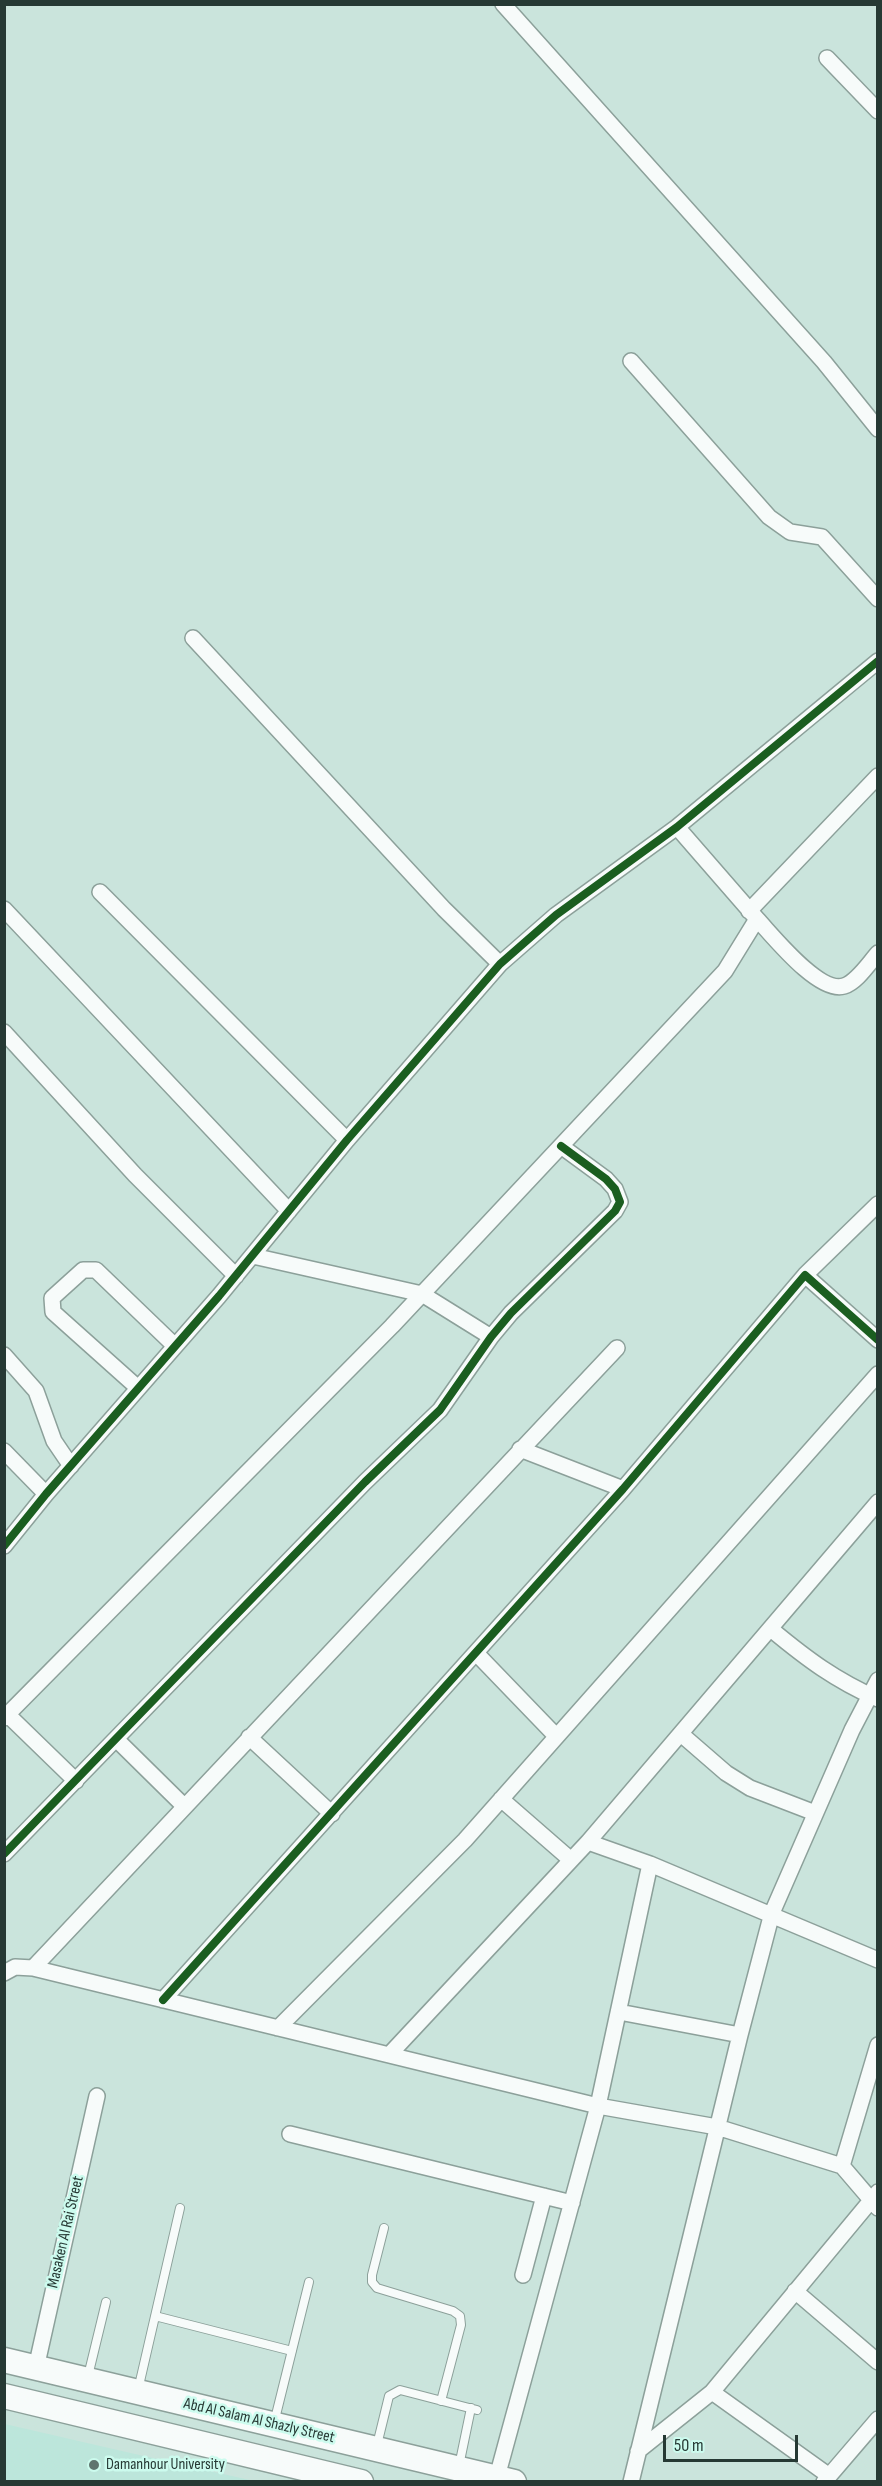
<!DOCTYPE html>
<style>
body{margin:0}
#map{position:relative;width:882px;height:2486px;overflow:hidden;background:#cae4dc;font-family:"Sofia Sans Condensed",sans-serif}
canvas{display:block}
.frame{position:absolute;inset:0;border:6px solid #263934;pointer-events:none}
.scale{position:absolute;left:663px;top:2435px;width:135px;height:27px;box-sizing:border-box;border:3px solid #263934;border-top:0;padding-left:8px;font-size:18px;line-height:21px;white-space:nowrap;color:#263934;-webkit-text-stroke:4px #ccfbee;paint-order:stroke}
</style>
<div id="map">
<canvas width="882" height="2486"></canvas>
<div class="frame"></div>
<div class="scale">50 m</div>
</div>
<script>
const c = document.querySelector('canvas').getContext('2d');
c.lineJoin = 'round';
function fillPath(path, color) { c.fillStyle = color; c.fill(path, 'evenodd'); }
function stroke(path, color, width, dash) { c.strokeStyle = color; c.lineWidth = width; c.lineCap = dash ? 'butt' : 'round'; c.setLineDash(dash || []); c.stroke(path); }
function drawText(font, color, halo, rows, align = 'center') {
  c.font = font + ' "Sofia Sans Condensed",sans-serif'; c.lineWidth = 5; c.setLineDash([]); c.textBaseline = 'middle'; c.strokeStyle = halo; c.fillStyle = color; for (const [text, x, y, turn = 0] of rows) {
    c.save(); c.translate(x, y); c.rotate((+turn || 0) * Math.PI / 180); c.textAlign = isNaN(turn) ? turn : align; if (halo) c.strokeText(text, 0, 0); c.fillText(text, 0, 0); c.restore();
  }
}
const built = new Path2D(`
 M5 2424 113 2449 254 2481H5Z`);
const service = new Path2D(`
 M384 2228 372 2275V2282L377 2288 453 2311 460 2316 461 2325 441 2401
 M155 2316 292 2351
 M88 2376 106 2302
 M138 2390 180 2208
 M274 2423 309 2282
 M377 2445 389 2396 400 2390 477 2410
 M459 2466 471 2408`);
const minor = new Path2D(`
 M503 4 824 362 878 429
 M827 58 878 111
 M631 361 769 517 790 532 822 537 878 599
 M193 638 444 909 500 964
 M100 892 347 1140
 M4 909 289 1211
 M749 911 878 776
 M757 919C773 936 819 994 844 986 857 982 869 963 878 953
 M4 1032 135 1175 236 1276
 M253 1256 422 1294 491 1337
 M805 1275 878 1204
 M4 1355 36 1391 54 1441 71 1466
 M138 1388 53 1312 52 1298 83 1270H96L175 1346
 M520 1449 623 1489
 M4 1451 46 1494
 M4 1546 46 1494 219 1296 347 1140 500 964 556 915 677 827 878 661
 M772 1630C807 1659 835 1680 878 1699
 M476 1653 556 1736
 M8 1715 76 1781
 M4 1718 392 1326 725 971 757 919 677 827
 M681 1734 726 1773 750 1788 815 1813
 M249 1737 332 1814
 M116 1739 184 1806
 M501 1799 571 1860
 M588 1842 650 1864 878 1960
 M4 1854 365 1482 440 1410 491 1337 511 1313 615 1211 620 1202 615 1189 606 1179 561 1146
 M33 1968 617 1348
 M4 1973 15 1967 33 1968 598 2106 717 2127 842 2166 878 2208
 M163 2000 623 1489 805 1275 878 1340
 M619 2012 740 2035
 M278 2028 465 1840 878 1374
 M389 2055 588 1842 878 1502
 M290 2134 572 2203
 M842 2166 878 2045
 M523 2275 544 2196
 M795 2291 878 2362
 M36 2368 97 2096
 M712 2392 828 2475
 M638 2451 712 2392 878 2192
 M497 2477 598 2106 650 1864
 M631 2482 740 2035 772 1913 852 1730 878 1680
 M824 2482 878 2419`);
const primary = new Path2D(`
 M4 2360 514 2482
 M4 2396 361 2482`);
const cycleway = new Path2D(`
 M4 1546 46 1494 219 1296 347 1140 500 964 556 915 677 827 878 661
 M4 1854 365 1482 440 1410 491 1337 511 1313 615 1211 620 1202 615 1189 606 1179 561 1146
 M163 2000 623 1489 805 1275 878 1340`);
const markers = [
 [94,2465,6,"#5f756f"]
];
const streetNames = [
 ["Masaken Al Rai Street",66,2232,-77],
 ["Abd Al Salam Al Shazly Street",259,2421,13]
];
const poiNames = [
 ["Damanhour University",106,2465]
];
fillPath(built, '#bce6db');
stroke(service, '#8ca09a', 10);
stroke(minor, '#8ca09a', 18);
stroke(primary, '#8ca09a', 27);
stroke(service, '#f7fbfa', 8);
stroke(minor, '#f7fbfa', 15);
stroke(primary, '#f7fbfa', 24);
stroke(cycleway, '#1b5e20', 8);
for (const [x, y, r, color] of markers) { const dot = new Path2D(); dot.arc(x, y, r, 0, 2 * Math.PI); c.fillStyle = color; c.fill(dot); stroke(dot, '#ccfbee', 2); }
drawText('16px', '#263934', '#ccfbee', streetNames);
drawText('16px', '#263934', '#ccfbee', poiNames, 'left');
</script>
